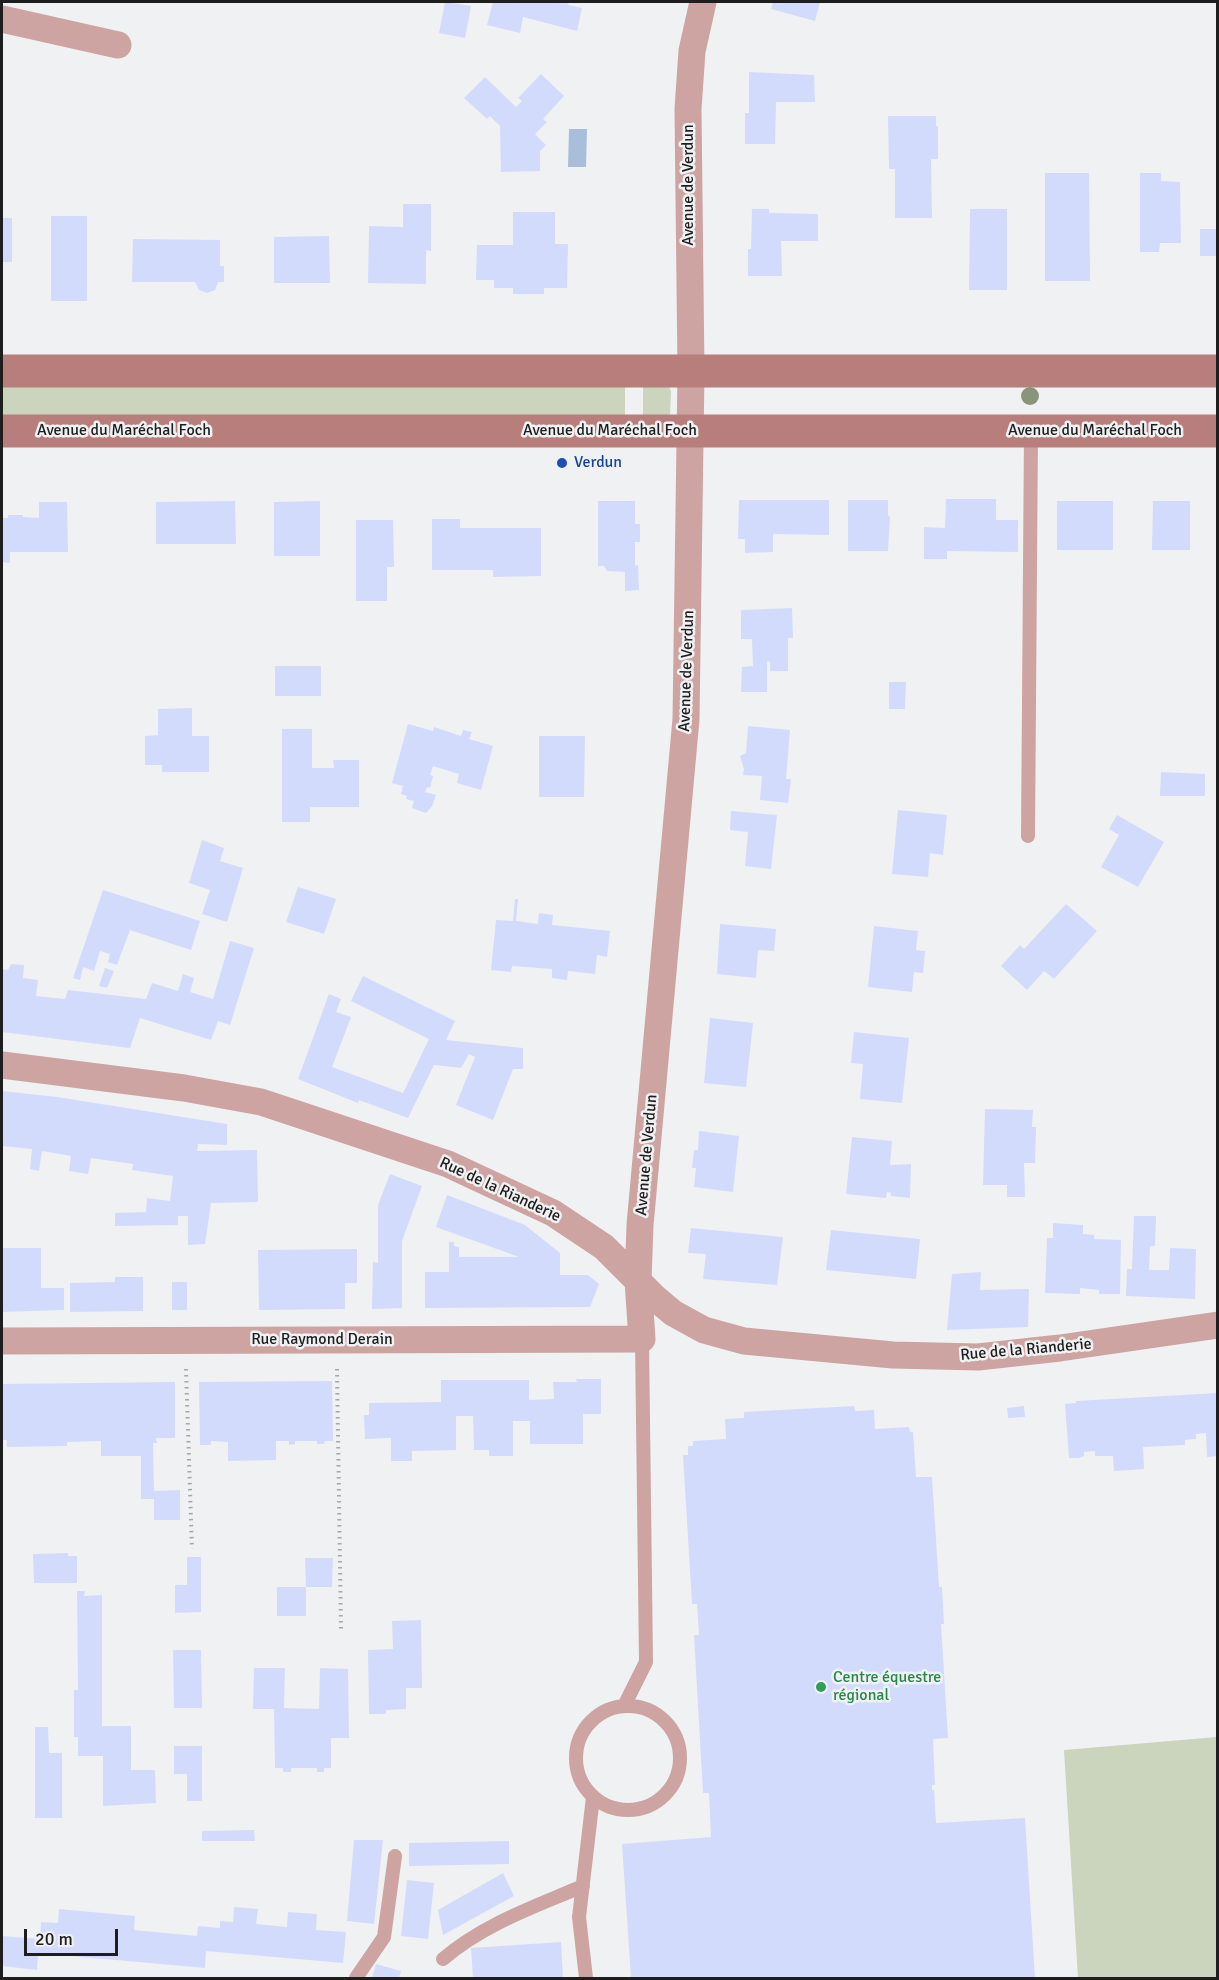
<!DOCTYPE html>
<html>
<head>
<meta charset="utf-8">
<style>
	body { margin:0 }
	#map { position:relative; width:1219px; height:1980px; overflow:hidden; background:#f0f1f3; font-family:Signika,sans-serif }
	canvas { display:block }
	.frame { position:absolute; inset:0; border:3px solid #1e1e1f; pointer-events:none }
	.scale { position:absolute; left:24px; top:1929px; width:94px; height:27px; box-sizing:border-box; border:3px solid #1e1e1f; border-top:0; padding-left:8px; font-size:18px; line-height:21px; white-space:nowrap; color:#1e1e1f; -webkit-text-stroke:4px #f0f1f3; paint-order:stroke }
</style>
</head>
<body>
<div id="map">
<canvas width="1219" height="1980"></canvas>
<div class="frame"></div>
<div class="scale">20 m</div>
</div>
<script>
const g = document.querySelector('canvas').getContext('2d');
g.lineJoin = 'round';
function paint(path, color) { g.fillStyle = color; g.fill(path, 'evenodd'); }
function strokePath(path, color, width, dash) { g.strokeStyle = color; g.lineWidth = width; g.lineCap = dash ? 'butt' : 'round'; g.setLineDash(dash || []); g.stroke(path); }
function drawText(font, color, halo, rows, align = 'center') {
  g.font = font + ' Signika,sans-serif'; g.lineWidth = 5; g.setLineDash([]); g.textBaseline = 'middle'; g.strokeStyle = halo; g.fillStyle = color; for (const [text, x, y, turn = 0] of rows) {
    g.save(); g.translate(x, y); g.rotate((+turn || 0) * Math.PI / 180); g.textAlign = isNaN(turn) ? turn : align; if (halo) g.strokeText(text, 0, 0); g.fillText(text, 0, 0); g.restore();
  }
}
const green = new Path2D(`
	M2 382H625V424L2 421Z
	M643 382 668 385 671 391 670 416 643 423Z
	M1217 1737V1978H1078L1064 1750Z`);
const water = new Path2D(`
	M569 129H587L586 167H568Z`);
const building = new Path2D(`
	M445 2 471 6 465 38 439 33Z
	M493 2H569L568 5 582 8 577 31 523 17 520 33 487 25Z
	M773 2H820L815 21 771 9Z
	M749 72 814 75 815 102H776L775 144H745V113H749Z
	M541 74 564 96 543 119 547 122 535 134 546 145 540 151V171L501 172 500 126 490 116 487 119 464 98 485 77 516 107 522 101 518 98Z
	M888 116H936V126H938V159H931L932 218H895V169H889Z
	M1045 173H1089L1090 281H1045Z
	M1140 173H1161V181L1180 182 1181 243H1160L1159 252H1140Z
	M403 204H431V251L426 250V284L368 283 369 226 403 227Z
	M752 209H769V213L818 214V241H781L782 276H748V249H751Z
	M970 209H1007V290H969Z
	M513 212H555V244H568L567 288H544V294H513V288H494V280H476L477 245H513Z
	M51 216H87V301H51Z
	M2 218H12V262H2Z
	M1200 229H1218V256H1200Z
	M329 236 330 283H274V237Z
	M133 239 220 240V266H224V282H218L215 290 207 293 199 290 195 282H132Z
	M946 499H996V520H1018V552L947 551V559H924V527L945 528Z
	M739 500H829V535L773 534V552L745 553V539H738Z
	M848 500H888V516H890L888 551H848Z
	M235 501 236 544H156V502Z
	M320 501V556H274V502Z
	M598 501H635V524H640V542H635V566L638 565 639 590 625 591V572L607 571 604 566H598Z
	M1057 501H1113V550H1057Z
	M1153 501H1190V550H1152Z
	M39 502H67L68 552H10V563L2 562V518H8V515H23V517L39 518Z
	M432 519H460V528H541V576L493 577V570H432Z
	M356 520H393L394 567H387V601H356Z
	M792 608 793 638H788V671H770V662L767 661V692H741L742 667 753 666 752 639H741V610Z
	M275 666H321V696H275Z
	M889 682H906L905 709H889Z
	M192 708V736H209V772H162V765H145V736L158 735V709Z
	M408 724 433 731 434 727 461 736 463 730 472 732 469 739 493 746 481 790 457 783 459 774 433 766 430 775 433 776 430 788 427 787 425 792 436 795 432 806 426 813 412 808 414 801 406 799 407 796 401 794 403 786 392 783Z
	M748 726 790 730 786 779H791L788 803 760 800 762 776 743 775 744 769 740 756 746 753Z
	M282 729H312V768H334L333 760H359V807H310V822H282Z
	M539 736H585L584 797H539Z
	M1161 772 1205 774V796H1160Z
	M898 810 947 815 943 855 930 853 928 877 892 874Z
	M731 811 777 815 771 869 745 866 748 832 730 830Z
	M1117 815 1164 842 1138 887 1101 867 1119 835 1109 829Z
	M202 840 224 848 220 861 243 868 227 922 202 914 210 890 189 883Z
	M298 887 336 899 324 934 286 922Z
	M103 890 200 921 191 950 130 930 117 965 108 962 110 954 100 951 94 971 83 967 80 980 73 978Z
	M515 899H518L516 921 538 924 539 913 553 915 552 925 610 931 607 957 597 955 595 974 568 971 567 980 552 978V969L512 966 511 972 491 970 496 920 513 921Z
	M1066 904 1097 931 1054 979 1044 971 1027 990 1001 966 1020 945 1024 949Z
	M720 924 776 929 774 951 758 950 756 978 717 974Z
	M874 926 918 931 916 950 925 951 923 973 914 972 912 992 868 987Z
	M230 941 254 948 230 1025 218 1021 211 1040 140 1018 130 1048 2 1032V969L8 970 11 964 24 965 23 978 38 980 36 996 65 999 68 990 146 999 152 983 178 991 183 974 194 978 190 992 213 999Z
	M105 968 114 971 107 988 99 986Z
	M363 976 455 1021 446 1040 523 1048V1069H513L493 1120 456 1105 475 1057 469 1054 461 1068 434 1065 408 1118 359 1100 358 1103 298 1079 329 994 341 999 336 1012 351 1017 332 1067 403 1093 429 1039 351 1001Z
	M710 1018 753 1023 746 1087 704 1083Z
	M854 1032 909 1038 902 1103 860 1099 863 1064 851 1063Z
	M2 1091 57 1097 227 1124V1145L198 1144 197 1151 257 1150 258 1202 211 1203 205 1244 188 1245V1216H178V1225L115 1226V1213L146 1212 147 1198 170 1201 173 1176 132 1170 133 1164 91 1158 88 1174 69 1171 71 1156 42 1151 39 1171 30 1169 32 1149 2 1146Z
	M985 1109 1033 1110 1032 1127H1036L1035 1163H1024L1025 1197H1007V1185H983Z
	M699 1131 739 1136 733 1192 694 1187 696 1168H692L694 1150H698Z
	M852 1137 892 1141 890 1165 911 1164 910 1198 891 1196V1193L887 1192 886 1198 846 1194Z
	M390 1174 422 1186 402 1241V1308L372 1309 373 1262 378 1263V1205Z
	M447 1195 525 1225 560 1253V1275H588L599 1284 590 1307 425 1308V1272H449V1242H454V1246L459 1247V1257H519L436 1227Z
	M1134 1216H1156L1155 1246H1150L1149 1270H1169L1170 1248 1196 1249 1195 1299 1126 1296 1127 1269H1132Z
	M1053 1223 1083 1225V1234L1094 1235V1239L1121 1240 1120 1294H1099V1290L1080 1288V1294L1045 1293 1047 1238H1053Z
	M691 1228 783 1237 777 1285 703 1279 706 1254 688 1253Z
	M831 1230 920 1239 916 1279 826 1270Z
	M2 1248H41V1288H64V1310L2 1312Z
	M357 1249V1283H345V1309L259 1310 258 1250Z
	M981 1272 980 1290 1029 1289 1028 1327 947 1330 952 1274Z
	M115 1277H143V1311L70 1312V1283L115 1282Z
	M172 1282H187V1310H172Z
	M576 1379H601V1414H583V1444H530V1421H513V1456H489V1450H474L473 1416H456V1450L412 1451V1461H391V1438L365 1439 364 1415H369V1403L441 1402V1380H529V1400L554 1399 553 1382H577Z
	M332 1381 333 1441H325L324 1444H317V1441H295V1444L289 1445V1441H276V1460L228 1461V1442L211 1441V1445H200L199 1382Z
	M175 1382V1438H156L157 1443H153L154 1491 180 1490V1520H154V1499H141V1456H101V1441L67 1442V1446L7 1447V1440H2V1384Z
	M1218 1393V1456L1207 1457 1206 1433 1196 1434V1439L1185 1440V1445L1143 1447 1144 1469 1114 1471 1113 1456H1095V1451L1084 1452V1456L1079 1458H1069L1065 1404 1076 1403V1401Z
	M854 1406 855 1411 874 1410 875 1429 909 1427 910 1432H913L916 1477H932L939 1587H942L944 1624H941L948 1738 933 1739 935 1785H932V1790H934L936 1823 1025 1818 1035 1978H631L622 1844 711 1837 709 1793H703L694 1635H699L697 1604H692L683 1455H688V1446H693V1441L726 1439 725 1419 744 1418V1412Z
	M1024 1406 1025 1417 1008 1418 1007 1408Z
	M68 1553V1556H77V1583H34L33 1554Z
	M187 1557H201V1612L175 1613V1585H187Z
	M305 1558H333L332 1587H306V1616H277V1587H306Z
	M77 1591H85L84 1596 102 1595V1726H131V1770H155L156 1803 103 1806V1756H78V1737H74V1690H78Z
	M421 1620 422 1688H406V1709L386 1710V1714H369L368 1650 393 1649 392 1621Z
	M173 1650H201L202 1708H174Z
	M254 1668H285L284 1708 319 1709 320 1668 348 1669 349 1738H331V1768H324V1772H317V1768H291V1772H283V1768H275L274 1709H253Z
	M35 1727H48L49 1753H62V1818H35Z
	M174 1746H202V1801H187V1774H174Z
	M254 1830 255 1841H202V1831Z
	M354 1840H383L374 1924 347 1921Z
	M509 1841V1864L409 1866V1843Z
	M503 1873 514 1896 443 1935 438 1910Z
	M407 1880 434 1883 428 1939 401 1936Z
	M234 1907 258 1909 256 1924 287 1927 288 1912 317 1914 316 1930 346 1932 343 1963 206 1951 205 1968 38 1953 37 1970 2 1966V1936L40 1939 41 1922 58 1923 59 1909 135 1916 134 1930 197 1936 198 1926 220 1928V1921L233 1922Z
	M561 1942 563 1978H473L471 1948Z
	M376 1964 401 1971 399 1978H372Z`);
const path = new Path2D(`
	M186 1369 192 1549
	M337 1369 341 1629`);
const service = new Path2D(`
	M1028 836 1031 432
	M624 1706 646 1662 642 1339
	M576 1758a52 52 0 1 1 104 0a52 52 0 1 1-104 0Z
	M443 1959C484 1924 534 1907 583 1886
	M356 1978 384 1937 395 1856
	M586 1978 579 1917 593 1797`);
const minor = new Path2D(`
	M2 19 118 45
	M2 1065 184 1088 261 1102 448 1164 553 1213 604 1247 654 1297 673 1313 704 1330 744 1341 893 1355 978 1357 1060 1348 1218 1325
	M2 1341 642 1339 638 1281 640 1225 686 719 691 372 688 109 692 51 703 2`);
const secondary = new Path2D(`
	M2 371H1218
	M2 431H1218`);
const trees = [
	[1030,396]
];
const markers = [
	[562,463,6,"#1a4fb4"],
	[821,1687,6,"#2e9e5b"]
];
const streetNames = [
	["Avenue de Verdun",689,185,-90],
	["Avenue du Maréchal Foch",124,431],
	["Avenue du Maréchal Foch",610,431],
	["Avenue du Maréchal Foch",1095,431],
	["Avenue de Verdun",687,671,-88],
	["Avenue de Verdun",647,1155,-85],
	["Rue de la Rianderie",500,1190,25],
	["Rue Raymond Derain",322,1340],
	["Rue de la Rianderie",1026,1350,-5]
];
const transitNames = [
	["Verdun",574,463]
];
const leisureNames = [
	["Centre équestre",833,1678],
	["régional",833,1696]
];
paint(green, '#cbd5be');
paint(water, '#a8bedb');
paint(building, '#d3dbfd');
strokePath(path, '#a6a6a8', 4, [1.5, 4.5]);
strokePath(service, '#cda4a2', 14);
strokePath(minor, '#cda4a2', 27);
strokePath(secondary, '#b87e7c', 33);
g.fillStyle = '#8a9479';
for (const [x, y] of trees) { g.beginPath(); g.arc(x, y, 9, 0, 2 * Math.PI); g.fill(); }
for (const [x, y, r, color] of markers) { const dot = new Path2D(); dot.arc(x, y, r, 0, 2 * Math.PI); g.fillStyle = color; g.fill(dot); strokePath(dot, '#f0f1f3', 2); }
drawText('16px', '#1e1e1f', '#f0f1f3', streetNames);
drawText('16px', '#164399', '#f0f1f3', transitNames, 'left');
drawText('16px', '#27864d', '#f0f1f3', leisureNames, 'left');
</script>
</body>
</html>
